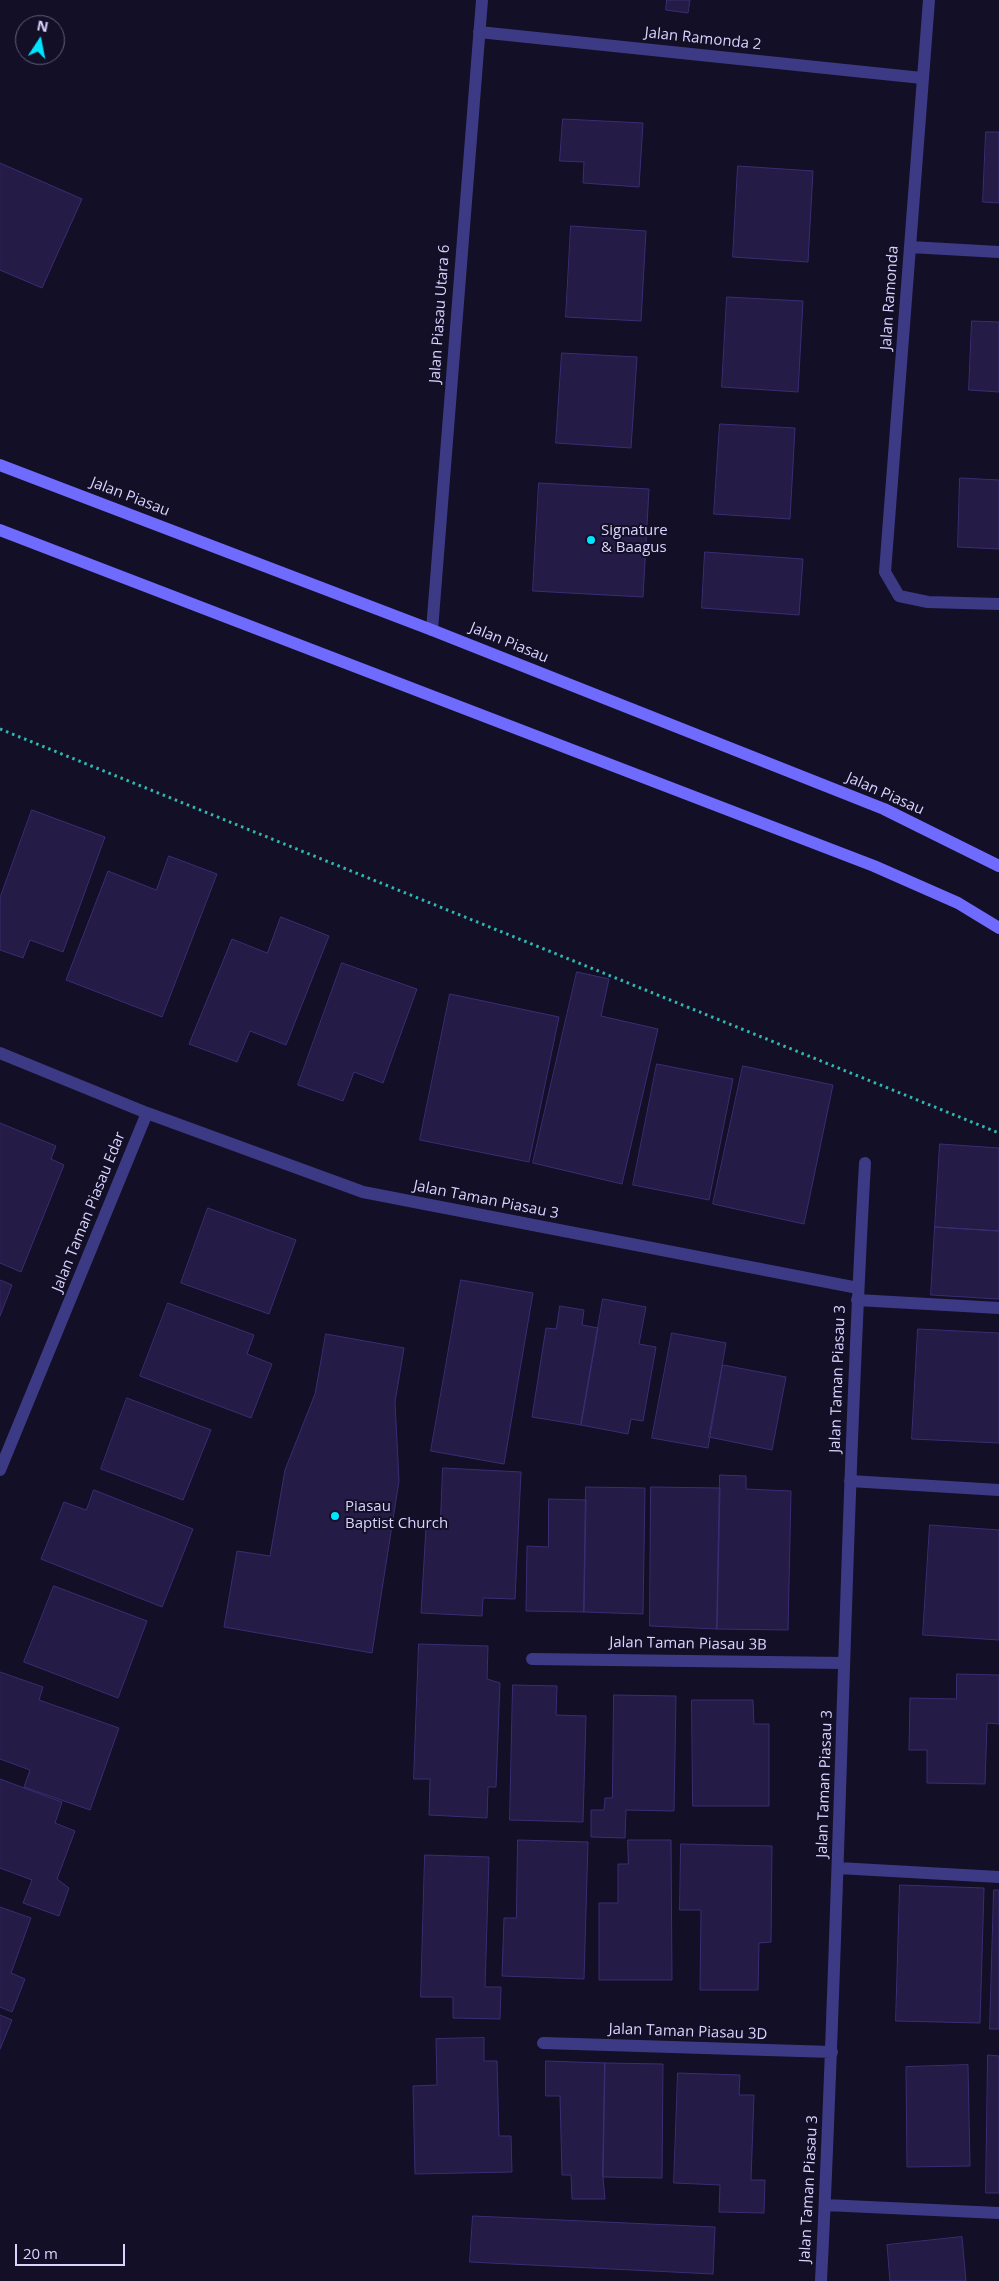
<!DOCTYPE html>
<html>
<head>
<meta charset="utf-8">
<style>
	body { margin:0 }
	#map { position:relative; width:999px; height:2281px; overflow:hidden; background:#130f26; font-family:"Open Sans",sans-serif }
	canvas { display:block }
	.north { position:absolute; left:15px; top:15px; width:50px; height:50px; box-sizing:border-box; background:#130f26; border:1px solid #625e7d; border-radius:50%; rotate:11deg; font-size:14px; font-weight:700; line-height:20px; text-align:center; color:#d9d4ff }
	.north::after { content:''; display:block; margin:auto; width:18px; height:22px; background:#00e5ff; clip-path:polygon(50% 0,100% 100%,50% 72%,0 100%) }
	.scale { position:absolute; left:15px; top:2244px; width:110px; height:22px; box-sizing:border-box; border:2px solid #d9d4ff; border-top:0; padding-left:6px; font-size:15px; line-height:18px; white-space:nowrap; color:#d9d4ff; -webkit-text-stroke:4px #130f26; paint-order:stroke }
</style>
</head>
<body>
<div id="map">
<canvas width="999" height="2281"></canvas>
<div class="north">N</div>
<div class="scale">20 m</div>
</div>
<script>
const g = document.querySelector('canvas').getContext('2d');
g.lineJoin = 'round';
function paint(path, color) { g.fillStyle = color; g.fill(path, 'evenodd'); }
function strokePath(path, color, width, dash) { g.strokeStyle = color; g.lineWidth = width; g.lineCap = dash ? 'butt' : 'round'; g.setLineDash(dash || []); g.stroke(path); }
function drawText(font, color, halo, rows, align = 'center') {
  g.font = font + ' "Open Sans",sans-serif'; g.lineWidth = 4; g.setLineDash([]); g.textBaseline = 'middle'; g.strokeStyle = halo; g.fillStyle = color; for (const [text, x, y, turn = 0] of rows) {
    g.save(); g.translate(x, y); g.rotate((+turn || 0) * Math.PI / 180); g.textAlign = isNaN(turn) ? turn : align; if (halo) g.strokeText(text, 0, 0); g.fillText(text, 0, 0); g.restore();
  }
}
const building = new Path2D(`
	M667 0H690L688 13 666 10Z
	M563 119 643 123 639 187 583 183 584 162 560 161Z
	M986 132H999V203L983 202Z
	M0 163 82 199 42 288 0 270Z
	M738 166 813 171 808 262 733 257Z
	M571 226 646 231 641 321 566 317Z
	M727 297 803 301 798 392 722 387Z
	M972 321 999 322V392L969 390Z
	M562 353 637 357 631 448 556 443Z
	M720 424 795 428 790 519 714 514Z
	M960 478 999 480V549L958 547Z
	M539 483 649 489 643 597 533 591Z
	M705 552 803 559 799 615 702 608Z
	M32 810 105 837 63 952 30 940 23 958 0 950V898Z
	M169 856 217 874 162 1017 66 980 108 871 156 890Z
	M281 917 329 936 286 1045 250 1031 237 1062 189 1044 232 939 267 953Z
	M342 963 417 989 383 1083 354 1072 343 1101 298 1085Z
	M577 972 609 979 601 1016 658 1029 622 1184 533 1163Z
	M450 994 559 1017 529 1162 420 1140Z
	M657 1064 733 1079 709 1200 633 1185Z
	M743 1066 833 1085 804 1224 713 1204Z
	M0 1123 56 1146 51 1159 64 1165 21 1272 0 1263Z
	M940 1144 999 1148V1231L935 1227Z
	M208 1208 296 1240 269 1314 181 1283Z
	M935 1227 999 1231V1299L931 1295Z
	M0 1280 12 1285 0 1316Z
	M461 1280 533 1293 504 1464 431 1451Z
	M603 1299 646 1307 639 1344 656 1347 643 1421 631 1419 628 1434 581 1425Z
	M168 1303 254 1335 247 1354 272 1364 251 1418 140 1376Z
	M560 1306 584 1310 582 1325 598 1328 581 1425 532 1417 546 1328 556 1329Z
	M918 1329 999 1333V1443L912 1439Z
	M672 1333 726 1343 708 1448 652 1438Z
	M326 1334 404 1348 395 1402 399 1481 372 1653 224 1627 237 1551 270 1556 285 1470 315 1394Z
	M723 1365 786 1377 772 1450 709 1437Z
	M127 1398 211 1430 183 1500 101 1469Z
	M443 1468 521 1472 515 1599 483 1598 482 1616 421 1613 426 1527 440 1524Z
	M720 1475 746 1476V1489L791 1491 788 1630 717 1629Z
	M586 1487 645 1488 643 1614 584 1612Z
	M651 1487 720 1488 717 1629 650 1626Z
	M94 1490 193 1529 162 1607 41 1559 64 1502 86 1510Z
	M549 1499 586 1500 584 1612 526 1611 527 1546 548 1547Z
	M930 1525 999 1530V1640L923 1635Z
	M54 1586 147 1621 118 1698 24 1662Z
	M419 1644 488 1646 487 1679 500 1683 496 1787H488L487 1818 429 1815 430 1779H414Z
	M0 1672 43 1687 39 1700 119 1728 90 1810 24 1787 30 1770 0 1759Z
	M957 1674 999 1675V1724L987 1723 985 1784 927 1783V1750H909L910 1698 956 1699Z
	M513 1685 557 1686 556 1715 586 1716 583 1822 510 1820Z
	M614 1695 676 1696 674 1811 626 1810 625 1838 591 1837V1810H604L605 1798H612Z
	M692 1700H753L754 1724H769V1806H693Z
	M0 1779 62 1802 55 1823 75 1831 57 1879 69 1888 59 1916 23 1903 32 1880 0 1868Z
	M518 1840 588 1842 584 1979 502 1976 504 1918H516Z
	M628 1840H671L672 1980H599V1903H618V1864H628Z
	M681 1844 772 1846 771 1942 759 1943 758 1990H700L701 1910H680Z
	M425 1855 489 1857 485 1987H501L500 2019 453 2018V1997H421Z
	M900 1885 984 1888 980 2023 896 2021Z
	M994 1890H999V2029H990Z
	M0 1907 31 1918 11 1973 25 1979 12 2012 0 2007Z
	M0 2015 12 2020 0 2049Z
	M484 2038V2061H497L499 2136H511L512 2172 415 2174 413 2086 437 2085 436 2039Z
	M988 2055 999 2056V2193H986Z
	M546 2061 605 2063 603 2177 605 2199H572L571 2175H562L560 2096H546Z
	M605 2063 663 2064 662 2178 603 2177Z
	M968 2065 970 2166 907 2167 906 2067Z
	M678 2073 740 2075 739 2095H754L751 2180H765L764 2213 719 2212 720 2185 674 2183Z
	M473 2216 715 2227 713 2274 470 2262Z
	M962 2237 966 2281H890L887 2245Z`);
const path = new Path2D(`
	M0 729 999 1133`);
const street = new Path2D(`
	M929 0 885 572 899 596 928 602 999 604
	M479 32 922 78
	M910 247 999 252
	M432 630 482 0
	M0 1053 147 1113 363 1192 858 1288
	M857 1300 999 1308
	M0 1470 147 1113
	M850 1481 999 1490
	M532 1659 844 1663
	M838 1868 999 1877
	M543 2043 832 2052
	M825 2205 999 2213
	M821 2281C840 1908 844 1535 865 1163`);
const secondary = new Path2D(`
	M0 465 432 630 884 809 999 866
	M0 530 874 866 958 903 999 928`);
const markers = [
	[591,540,5,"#00e5ff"],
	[335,1516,5,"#00e5ff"]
];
const streetNames = [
	["Jalan Ramonda 2",703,39,6],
	["Jalan Ramonda",890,298,-86],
	["Jalan Piasau Utara 6",440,314,-86],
	["Jalan Piasau",130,497,21],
	["Jalan Piasau",509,643,22],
	["Jalan Piasau",885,794,24],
	["Jalan Taman Piasau 3",486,1200,11],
	["Jalan Taman Piasau Edar",89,1212,-68],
	["Jalan Taman Piasau 3",838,1379,-88],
	["Jalan Taman Piasau 3B",688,1644,1],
	["Jalan Taman Piasau 3",825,1784,-88],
	["Jalan Taman Piasau 3D",688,2032,2],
	["Jalan Taman Piasau 3",809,2189,-87]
];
const poiNames = [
	["Signature",601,531],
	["& Baagus",601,548],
	["Piasau",345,1507],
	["Baptist Church",345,1524]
];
paint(building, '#241b47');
strokePath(building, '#3b2d73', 1);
strokePath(path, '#2fb8b0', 3, [2.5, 4]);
strokePath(street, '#3d3a85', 12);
strokePath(secondary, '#6f6bff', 12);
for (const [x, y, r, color] of markers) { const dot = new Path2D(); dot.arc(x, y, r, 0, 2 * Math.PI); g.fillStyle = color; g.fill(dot); strokePath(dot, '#130f26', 2); }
drawText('15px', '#d9d4ff', '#130f26', streetNames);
drawText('15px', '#d9d4ff', '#130f26', poiNames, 'left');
</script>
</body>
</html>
